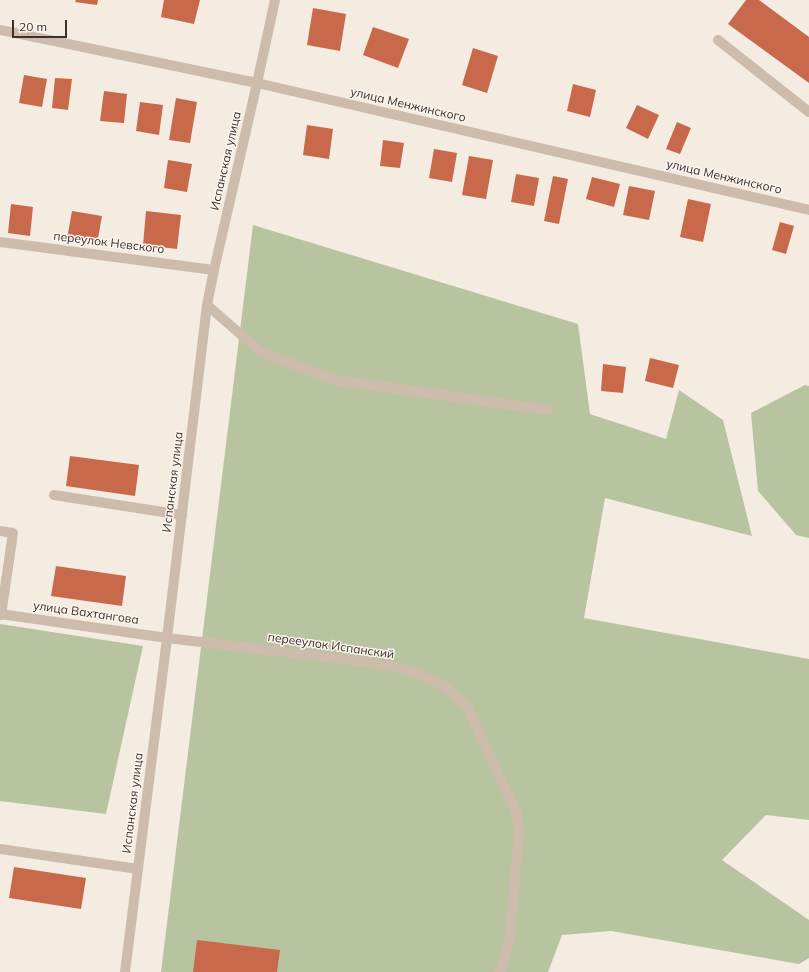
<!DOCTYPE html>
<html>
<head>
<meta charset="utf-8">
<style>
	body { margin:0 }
	#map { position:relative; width:809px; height:972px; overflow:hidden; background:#f4ebe1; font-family:Mulish,sans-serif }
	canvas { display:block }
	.scale { position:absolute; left:12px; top:20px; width:55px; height:18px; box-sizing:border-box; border:2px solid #3b302b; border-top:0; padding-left:5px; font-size:12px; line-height:14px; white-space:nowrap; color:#3b302b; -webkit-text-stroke:3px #fbf5ee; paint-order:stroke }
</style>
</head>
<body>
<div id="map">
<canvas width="809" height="972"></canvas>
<div class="scale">20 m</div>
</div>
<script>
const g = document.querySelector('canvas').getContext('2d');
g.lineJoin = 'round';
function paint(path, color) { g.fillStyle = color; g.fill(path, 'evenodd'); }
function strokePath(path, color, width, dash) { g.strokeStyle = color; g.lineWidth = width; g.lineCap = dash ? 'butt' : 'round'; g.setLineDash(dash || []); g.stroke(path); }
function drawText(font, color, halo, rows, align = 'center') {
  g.font = font + ' Mulish,sans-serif'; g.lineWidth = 3; g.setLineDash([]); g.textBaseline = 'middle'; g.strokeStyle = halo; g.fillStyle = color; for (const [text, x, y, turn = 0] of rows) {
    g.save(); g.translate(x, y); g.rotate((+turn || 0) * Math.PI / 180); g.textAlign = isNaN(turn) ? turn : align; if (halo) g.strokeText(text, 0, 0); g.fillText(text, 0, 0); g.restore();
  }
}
const green = new Path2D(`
	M253 225 578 324 590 414 666 439 679 390 723 420 752 536 605 498 584 618 809 659V820L766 815 722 860 809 920V958L799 964 611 931 562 935 548 972H161Z
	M805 385 809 386V538L796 535 758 491 751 413Z
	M0 624 143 646 106 814 0 801Z`);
const building = new Path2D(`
	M76 0H98L97 5 75 2Z
	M164 0H200L194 24 161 17Z
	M746 0H759L809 37V83L728 24Z
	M313 8 346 14 340 51 307 45Z
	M373 27 409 39 398 68 363 55Z
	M473 48 498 56 487 93 462 85Z
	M24 75 47 79 42 107 19 103Z
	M55 78 72 79 68 110 52 108Z
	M573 84 596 90 590 117 567 111Z
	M104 91 127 94 124 123 100 121Z
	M176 98 197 102 190 143 169 140Z
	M140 102 163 105 159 135 136 131Z
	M637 105 659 115 648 139 626 128Z
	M677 122 691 128 680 154 666 149Z
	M307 125 333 129 329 159 303 155Z
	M383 140 404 143 400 168 380 166Z
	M434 149 457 153 452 182 429 178Z
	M469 156 493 160 486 199 462 195Z
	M168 160 192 164 187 192 164 188Z
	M516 174 539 178 534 206 511 202Z
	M553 176 568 179 559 224 544 221Z
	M592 177 620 184 614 207 586 199Z
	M629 186 655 191 649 220 623 215Z
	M688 199 711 204 703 242 680 237Z
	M11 204 33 207 30 236 8 233Z
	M72 211 102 216 97 244 67 239Z
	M146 211 181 215 177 249 143 245Z
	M780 222 794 226 786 254 772 250Z
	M650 358 679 365 673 388 645 381Z
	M603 364 626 367 623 393 601 391Z
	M70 456 139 465 135 496 66 486Z
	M56 566 126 576 122 606 51 596Z
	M14 867 86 878 81 909 9 898Z
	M197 940 280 950 277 972H193Z`);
const service = new Path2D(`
	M718 40 809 112
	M207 305 261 352 335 380 548 410
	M54 495 182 515
	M0 531 13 533 1 615
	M167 638 376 663 413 672 444 686 468 708 516 812 519 831 510 936 504 961 499 972
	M0 849 138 869`);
const minor = new Path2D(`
	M0 30 257 83 809 210
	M0 242 214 270
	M0 614 167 638`);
const tertiary = new Path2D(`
	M125 972 167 638 207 305 214 270 257 83 275 0`);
const streetNames = [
	["улица Менжинского",408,105,13],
	["Испанская улица",226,161,-77],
	["улица Менжинского",724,177,13],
	["переулок Невского",109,243,7],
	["Испанская улица",173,482,-83],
	["улица Вахтангова",86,613,8],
	["перееулок Испанский",331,646,8],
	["Испанская улица",133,803,-83]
];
paint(green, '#b8c4a0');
paint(building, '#c8694b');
strokePath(service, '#cdbbac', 10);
strokePath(minor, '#cdbbac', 10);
strokePath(tertiary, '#cdbbac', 10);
drawText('12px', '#3b302b', '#fbf5ee', streetNames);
</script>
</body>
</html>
